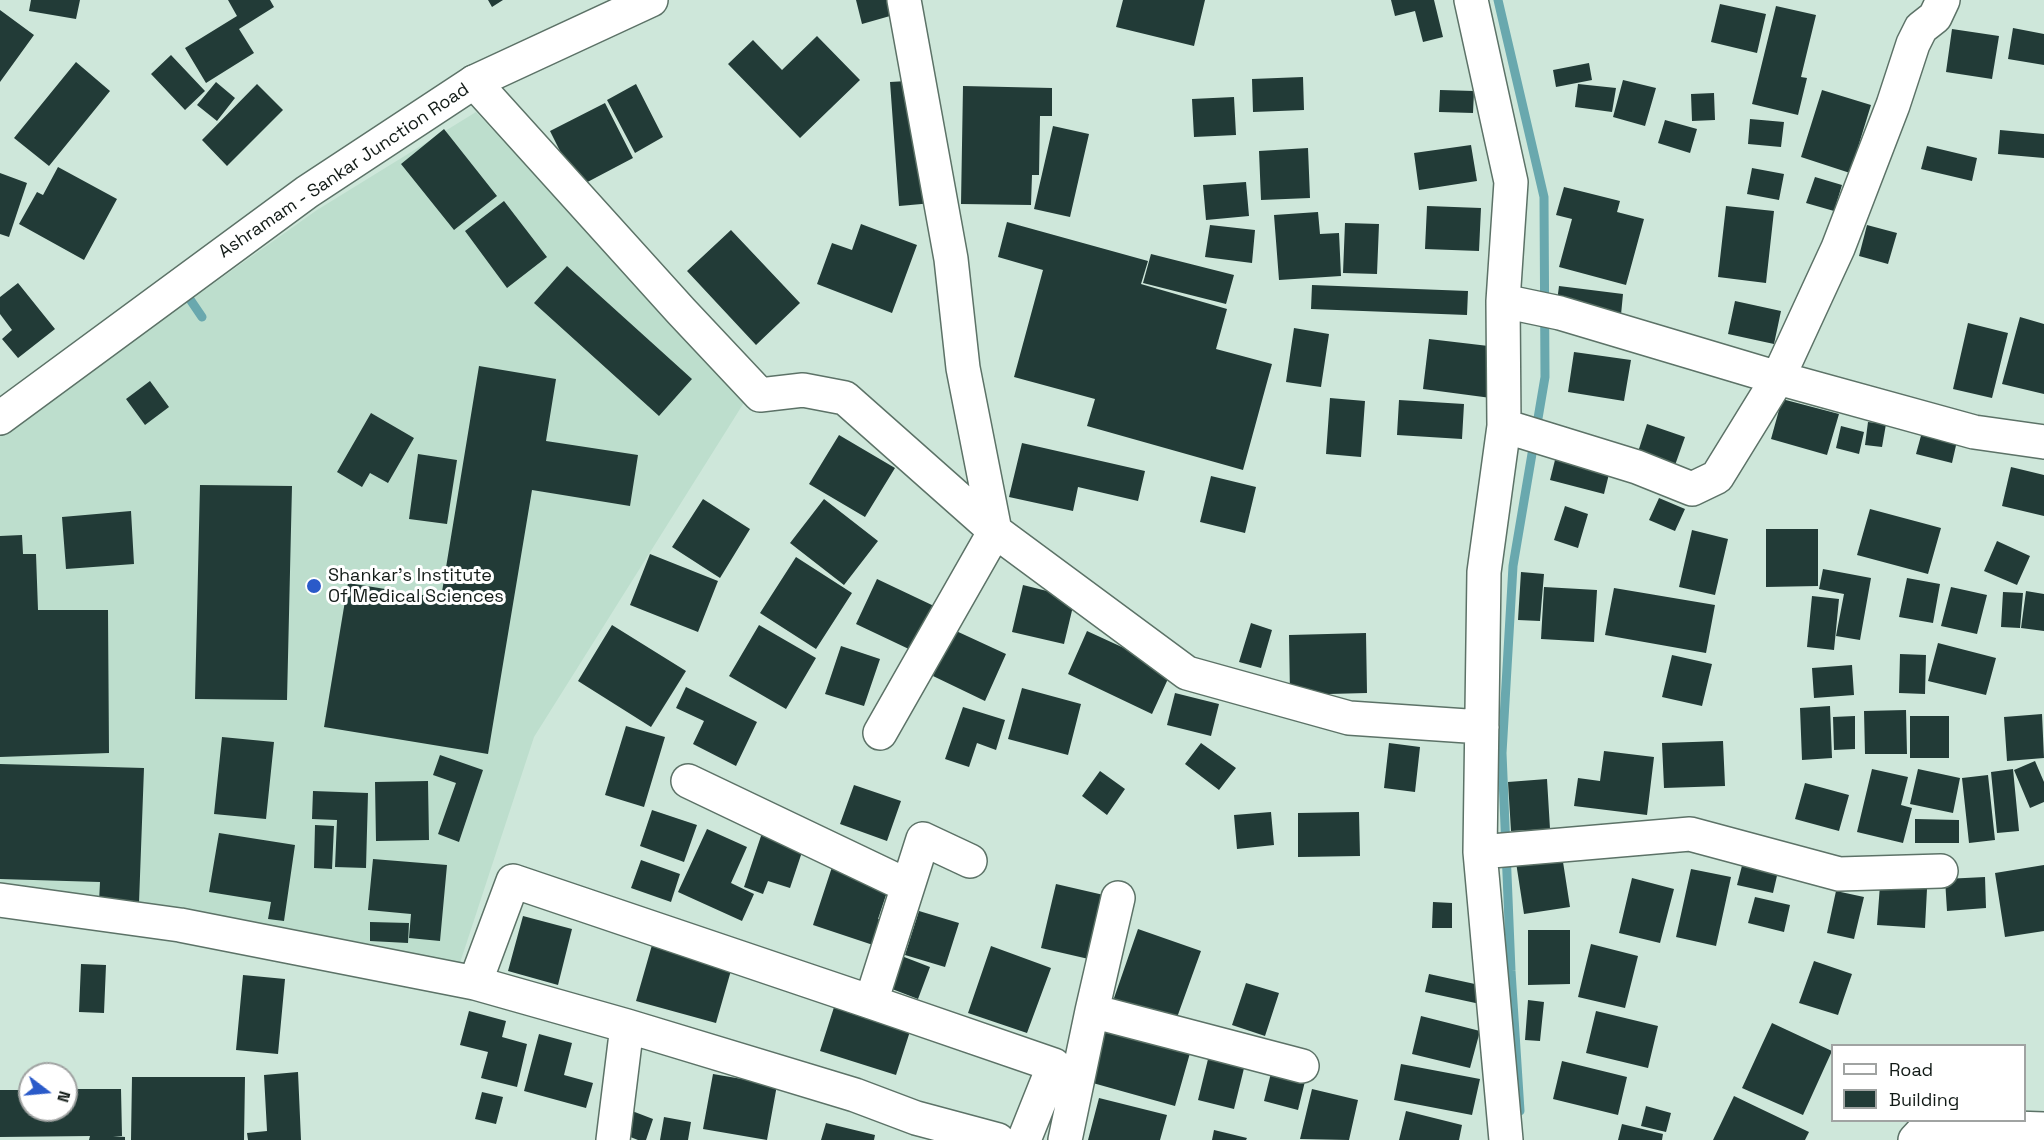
<!DOCTYPE html>
<html>
<head>
<meta charset="utf-8">
<style>
	body { margin:0 }
	#map { position:relative; width:2044px; height:1140px; overflow:hidden; background:#cee7da; font-family:"Space Grotesk",sans-serif }
	canvas { display:block }
	.legend { position:absolute; left:1831px; top:1044px; width:195px; height:78px; box-sizing:border-box; background:#fff; border:2px solid #a0a3a2; margin:0; padding:8px 10px; list-style:none; font-size:18px; color:#111a16 }
	.legend li { display:flex; align-items:center; gap:12px; height:30px }
	.legend b { width:30px; border:2px solid #a0a3a2 }
	.north { position:absolute; left:18px; top:1062px; width:60px; height:60px; box-sizing:border-box; background:#fff; border:2px solid #a0a3a2; border-radius:50%; rotate:106deg; font-size:16px; font-weight:700; line-height:24px; text-align:center; color:#111a16 }
	.north::after { content:''; display:block; margin:auto; width:21px; height:27px; background:#2a5ac9; clip-path:polygon(50% 0,100% 100%,50% 72%,0 100%) }
</style>
</head>
<body>
<div id="map">
<canvas width="2044" height="1140"></canvas>
<ul class="legend">
<li><b style="height:8px;background:#fff"></b>Road</li>
<li><b style="height:16px;background:#223b37"></b>Building</li>
</ul>
<div class="north">N</div>
</div>
<script>
const g = document.querySelector('canvas').getContext('2d');
g.lineJoin = 'round';
function paint(path, color) { g.fillStyle = color; g.fill(path, 'evenodd'); }
function strokePath(path, color, width, dash) { g.strokeStyle = color; g.lineWidth = width; g.lineCap = dash ? 'butt' : 'round'; g.setLineDash(dash || []); g.stroke(path); }
function drawText(font, color, halo, rows, align = 'center') {
  g.font = font + ' "Space Grotesk",sans-serif'; g.lineWidth = 6; g.setLineDash([]); g.textBaseline = 'middle'; g.strokeStyle = halo; g.fillStyle = color; for (const [text, x, y, turn = 0] of rows) {
    g.save(); g.translate(x, y); g.rotate((+turn || 0) * Math.PI / 180); g.textAlign = isNaN(turn) ? turn : align; if (halo) g.strokeText(text, 0, 0); g.fillText(text, 0, 0); g.restore();
  }
}
const built = new Path2D(`
	M476 112 745 401 534 737 458 969 0 885V435L317 210Z`);
const stream = new Path2D(`
	M1498 0 1544 197 1545 377 1513 566 1502 753 1511 971 1520 1111
	M183 289 202 317`);
const building = new Path2D(`
	M31 0H80L76 19 29 11Z
	M228 0H270L274 7 239 29 254 53 206 83 185 48 237 16Z
	M488 0H503L492 7Z
	M856 0H892L897 14 862 24Z
	M1123 0H1205L1194 46 1116 27Z
	M1391 0H1434L1443 37 1423 42 1415 11 1395 16Z
	M1720 4 1766 14 1757 53 1711 42Z
	M1776 6 1816 15 1801 77 1807 78 1798 115 1752 104Z
	M0 10 34 35 0 82Z
	M2013 28 2044 34V65L2008 59Z
	M1952 29 1999 36 1992 79 1946 72Z
	M817 36 860 80 800 138 728 64 753 40 782 70Z
	M171 55 205 91 185 110 151 74Z
	M76 62 110 91 49 166 14 138Z
	M1589 63 1592 80 1556 87 1553 70Z
	M1303 77 1304 110 1253 112 1252 79Z
	M924 80 933 203 899 206 890 82Z
	M1623 80 1656 88 1645 126 1613 117Z
	M216 82 235 98 217 121 197 105Z
	M257 84 283 110 227 166 202 140Z
	M636 84 663 137 635 153 607 100Z
	M1578 84 1616 88 1612 112 1575 107Z
	M963 86 1052 88V116H1040L1039 175H1032L1031 205 961 204Z
	M1440 90 1474 91 1473 113 1439 112Z
	M1822 90 1871 105 1850 173 1801 157Z
	M1714 93 1715 120 1692 121 1691 94Z
	M1234 97 1236 135 1194 137 1192 99Z
	M605 103 633 158 578 187 550 131Z
	M1750 119 1784 122 1781 147 1748 144Z
	M1665 120 1697 129 1690 153 1658 143Z
	M1053 126 1089 134 1070 217 1034 209Z
	M444 129 497 196 454 230 401 164Z
	M2000 130 2044 134V158L1998 154Z
	M1471 145 1477 181 1419 190 1414 153Z
	M1927 146 1977 158 1972 181 1921 169Z
	M1308 148 1310 198 1261 200 1259 151Z
	M58 167 117 199 84 260 19 224 37 192 43 195Z
	M1752 168 1784 174 1779 200 1747 194Z
	M0 173 27 183 9 237 0 234Z
	M1815 177 1842 185 1834 211 1806 203Z
	M1246 182 1249 216 1206 220 1203 185Z
	M1564 187 1620 201 1617 212 1644 219 1626 285 1559 267 1572 219 1556 215Z
	M504 201 547 257 507 288 465 231Z
	M1427 206 1481 208 1479 251 1425 249Z
	M1726 206 1774 211 1766 283 1718 277Z
	M1318 212 1320 234 1339 233 1341 276 1279 280 1274 215Z
	M1007 222 1148 261 1141 284 1227 309 1216 349 1272 364 1243 470 1087 426 1095 399 1014 377 1043 270 998 257Z
	M1345 223 1379 224 1377 274 1343 273Z
	M861 224 917 245 892 313 817 284 832 243 852 250Z
	M1210 225 1255 230 1252 263 1205 257Z
	M1867 225 1897 233 1888 264 1859 256Z
	M731 230 800 303 756 345 687 271Z
	M1151 254 1234 275 1226 304 1143 283Z
	M567 266 692 379 659 416 534 303Z
	M18 283 55 329 18 358 2 339 12 330 0 314V297Z
	M1312 285 1468 291 1467 315 1311 309Z
	M1559 286 1623 294 1620 325 1555 317Z
	M1735 301 1781 311 1774 344 1728 334Z
	M2020 317 2044 324V394L2002 384Z
	M1968 323 2008 333 1992 398 1953 389Z
	M1294 328 1329 334 1321 387 1286 382Z
	M1429 339 1497 347 1491 398 1423 389Z
	M1574 352 1631 360 1624 401 1568 392Z
	M479 366 556 379 546 441 638 455 630 506 532 490 488 754 324 727 348 583 441 598Z
	M150 381 169 407 145 425 126 399Z
	M1330 398 1365 401 1361 457 1326 454Z
	M1782 399 1839 414 1827 455 1771 439Z
	M1399 400 1464 404 1462 439 1397 435Z
	M371 413 414 438 388 483 370 473 362 487 337 472Z
	M1868 422 1886 424 1882 447 1865 445Z
	M1647 424 1685 437 1674 468 1637 455Z
	M1841 426 1864 432 1859 454 1836 448Z
	M1922 432 1957 441 1952 463 1916 454Z
	M839 435 895 468 865 517 809 484Z
	M1022 443 1145 471 1138 501 1078 487 1073 511 1009 497Z
	M418 454 457 460 447 524 409 519Z
	M1556 456 1610 470 1604 494 1550 480Z
	M2011 467 2044 475V516L2002 506Z
	M1211 476 1256 487 1245 533 1200 522Z
	M200 485 292 486 287 700 195 699Z
	M1659 498 1685 509 1675 531 1649 520Z
	M703 499 750 529 720 578 672 547Z
	M824 499 878 541 844 585 790 543Z
	M1565 506 1588 514 1578 548 1554 540Z
	M1870 509 1941 528 1928 574 1857 555Z
	M131 511 134 564 66 569 62 517Z
	M1766 529H1818V586L1766 587Z
	M1692 530 1728 539 1715 595 1679 587Z
	M22 535 23 554H36L38 610H108L109 753 0 757V536Z
	M1997 541 2030 556 2017 585 1984 571Z
	M650 554 718 581 698 632 630 605Z
	M796 557 852 593 816 649 760 613Z
	M1823 569 1871 578 1860 640 1836 636 1844 594 1819 589Z
	M1521 572 1544 574 1540 621 1518 620Z
	M1907 578 1940 584 1933 623 1899 617Z
	M877 579 934 606 913 651 856 624Z
	M1023 585 1075 598 1064 644 1012 632Z
	M1544 587 1597 590 1594 642 1541 639Z
	M1951 587 1987 595 1977 634 1941 626Z
	M1614 588 1715 605 1706 653 1605 635Z
	M2026 591 2044 594V631L2021 628Z
	M2003 592 2023 593 2020 628 2001 627Z
	M1812 596 1839 599 1834 650 1807 647Z
	M1251 623 1272 630 1261 668 1239 662Z
	M612 625 686 671 651 727 578 681Z
	M759 625 816 658 786 709 729 676Z
	M954 630 1006 654 985 701 933 676Z
	M1087 631 1172 670 1152 714 1068 674Z
	M1366 633 1367 693 1290 695 1289 635Z
	M1938 643 1996 658 1986 695 1928 681Z
	M841 646 880 659 864 706 825 694Z
	M1900 654 1926 655 1925 694 1899 693Z
	M1672 655 1712 664 1702 706 1662 697Z
	M1852 665 1854 695 1814 698 1812 668Z
	M686 687 757 722 736 766 693 744 704 721 676 708Z
	M1022 688 1081 704 1068 755 1008 739Z
	M1175 693 1219 704 1211 736 1167 725Z
	M1830 706 1832 758 1802 760 1800 708Z
	M963 707 1005 720 996 750 977 743 969 767 945 759Z
	M1906 710 1907 754H1865L1864 711Z
	M2042 714 2044 758 2007 761 2004 717Z
	M1855 716V749L1834 750 1833 717Z
	M1910 716H1949V758H1910Z
	M626 726 665 737 644 807 605 795Z
	M222 737 274 742 266 819 214 814Z
	M1723 741 1725 786 1664 788 1662 743Z
	M1201 743 1236 768 1219 790 1185 764Z
	M1389 743 1420 747 1415 792 1384 788Z
	M1604 751 1654 757 1647 815 1574 806 1578 778 1600 781Z
	M440 755 483 770 459 842 438 834 456 783 433 775Z
	M2035 761 2044 782V802L2030 808 2014 770Z
	M0 764 144 768 139 903 99 902 100 882 0 879Z
	M1872 769 1908 777 1901 805 1912 808 1903 843 1857 832Z
	M1918 769 1960 778 1953 813 1910 804Z
	M2013 769 2019 831 1997 833 1991 772Z
	M1100 771 1125 789 1107 815 1082 796Z
	M1988 775 1995 840 1969 843 1962 778Z
	M1547 779 1550 829 1511 831 1508 782Z
	M428 781 429 840 376 841 375 782Z
	M1805 783 1849 795 1839 831 1795 819Z
	M854 785 901 801 887 841 840 824Z
	M313 791 368 793 366 868 335 867 337 820 312 819Z
	M652 810 697 825 684 862 640 846Z
	M1271 812 1274 845 1237 849 1234 815Z
	M1359 812 1360 856 1298 857V813Z
	M1915 819 1959 820V843H1915Z
	M315 825 334 826 332 869 314 868Z
	M764 827 806 840 790 888 768 881 763 894 744 887Z
	M707 829 747 847 731 883 754 894 742 921 678 892Z
	M219 833 295 845 284 921 268 919 271 902 209 892Z
	M1561 849 1570 907 1524 914 1515 856Z
	M1744 858 1779 867 1773 893 1737 885Z
	M373 859 447 865 440 941 409 938 411 914 368 910Z
	M641 860 680 874 671 902 631 888Z
	M2044 865V931L2005 937 1995 873Z
	M832 867 889 886 878 919 887 921 879 947 813 925Z
	M1691 869 1731 877 1716 946 1676 937Z
	M1985 877 1986 908 1947 911 1945 879Z
	M1632 878 1674 889 1660 943 1619 933Z
	M1056 884 1108 896 1093 960 1041 948Z
	M1880 885 1927 889 1925 928 1877 925Z
	M1836 891 1864 897 1854 939 1827 933Z
	M1755 897 1790 905 1784 932 1748 923Z
	M1433 902 1452 903V928H1432Z
	M919 911 959 923 945 967 905 955Z
	M523 916 572 929 558 985 508 971Z
	M370 922 409 923 408 943 370 941Z
	M1138 929 1201 951 1175 1023 1113 1001Z
	M1528 930H1570V984L1528 985Z
	M1591 944 1638 956 1625 1008 1578 997Z
	M652 945 732 967 716 1023 636 1001Z
	M991 946 1051 968 1027 1033 968 1013Z
	M899 955 930 967 918 999 887 987Z
	M1814 961 1852 974 1838 1015 1799 1003Z
	M81 964 106 965 104 1013 79 1012Z
	M1429 974 1484 986 1480 1004 1425 992Z
	M243 975 285 979 278 1054 236 1050Z
	M1246 983 1279 993 1265 1036 1232 1025Z
	M1528 1000 1544 1002 1540 1041 1525 1040Z
	M836 1001 912 1025 896 1075 820 1051Z
	M469 1011 506 1021 502 1037 527 1044 517 1087 481 1078 488 1052 460 1045Z
	M1596 1011 1658 1026 1648 1068 1586 1053Z
	M1421 1016 1480 1031 1470 1068 1412 1054Z
	M1091 1019 1192 1046 1175 1106 1075 1078Z
	M1772 1023 1832 1051 1803 1115 1742 1088Z
	M539 1034 572 1043 564 1075 593 1083 586 1108 524 1091Z
	M1211 1047 1247 1056 1234 1109 1198 1100Z
	M1275 1057 1309 1065 1298 1110 1264 1101Z
	M1562 1061 1627 1077 1618 1115 1553 1099Z
	M1401 1064 1480 1079 1472 1115 1394 1100Z
	M298 1072 301 1140H248L247 1133 267 1131 264 1075Z
	M713 1074 777 1085 767 1140 703 1129Z
	M132 1077H245L244 1140H131Z
	M66 1089H121L122 1136H113L125 1137V1140H89L90 1136 0 1137V1090H30V1110H66Z
	M1312 1089 1358 1100 1349 1140 1300 1139Z
	M482 1092 503 1097 496 1124 475 1119Z
	M1734 1096 1809 1132 1805 1140H1713Z
	M1099 1098 1167 1115 1160 1140H1088Z
	M619 1106 653 1119 646 1140H638L610 1129Z
	M1646 1106 1671 1113 1666 1132 1641 1126Z
	M1406 1111 1462 1125 1459 1140H1399Z
	M664 1117 691 1122 688 1140H660Z
	M826 1123 875 1135 874 1140H821Z
	M1622 1124 1663 1134 1662 1140H1618Z
	M1214 1130 1247 1138 1246 1140H1212Z`);
const minor = new Path2D(`
	M1471 0 1511 182 1503 301 1504 426 1484 572 1480 852 1506 1140
	M474 82 681 311 760 395 803 390 845 398 995 531 1187 673 1349 718 1482 727
	M1503 301 1560 313 1778 378 1974 432 2044 442
	M1504 426 1637 467 1692 489 1717 477 1778 378 1838 248 1893 105 1913 44 1921 28 1935 17 1943 0
	M880 733 995 531 963 368 951 259 904 0
	M688 781 906 885
	M1480 852 1690 834 1839 874 1941 871
	M0 900 180 925 475 983 627 1026 855 1095 916 1118 998 1140
	M475 983 513 881 871 1002 1054 1065 1024 1140
	M871 1002 923 839 970 861
	M1092 1011 1302 1066
	M613 1140 627 1026
	M1065 1140 1092 1011 1118 898
	M1915 1140 1929 1125 2044 1129`);
const tertiary = new Path2D(`
	M0 418 307 192 474 82 651 0`);
const markers = [
	[314,586,8,"#2a5ac9"]
];
const streetNames = [
	["Ashramam - Sankar Junction Road",344,171,-34]
];
const poiNames = [
	["Shankar's Institute",328,576],
	["Of Medical Sciences",328,597]
];
paint(built, '#bddecd');
strokePath(stream, '#69a8ae', 9);
paint(building, '#223b37');
strokePath(minor, '#5c7267', 36);
strokePath(tertiary, '#5c7267', 36);
strokePath(minor, '#fff', 33);
strokePath(tertiary, '#fff', 33);
for (const [x, y, r, color] of markers) { const dot = new Path2D(); dot.arc(x, y, r, 0, 2 * Math.PI); g.fillStyle = color; g.fill(dot); strokePath(dot, '#fff', 2); }
drawText('18px', '#111a16', '#fff', streetNames);
drawText('18px', '#111a16', '#fff', poiNames, 'left');
</script>
</body>
</html>
